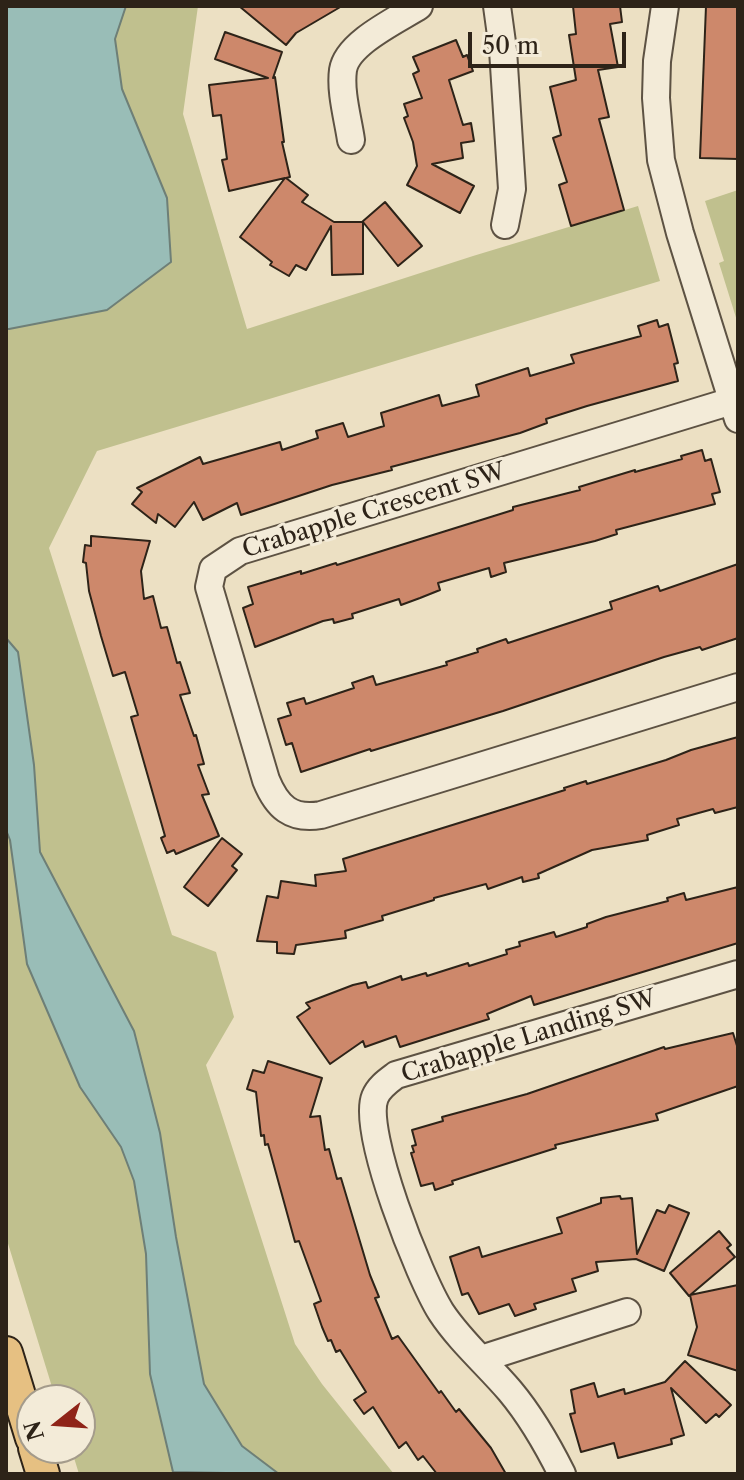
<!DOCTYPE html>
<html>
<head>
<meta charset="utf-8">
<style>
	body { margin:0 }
	#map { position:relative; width:744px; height:1480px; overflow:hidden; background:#ece0c3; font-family:"Libre Caslon Text",serif }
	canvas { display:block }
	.frame { position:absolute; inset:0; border:8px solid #2d2318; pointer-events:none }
	.north { position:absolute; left:16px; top:1384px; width:80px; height:80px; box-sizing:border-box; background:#f3ebd8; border:2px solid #a49b8b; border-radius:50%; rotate:253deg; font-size:22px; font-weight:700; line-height:32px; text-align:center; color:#2d2318 }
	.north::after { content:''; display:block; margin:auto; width:28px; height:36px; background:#8f2418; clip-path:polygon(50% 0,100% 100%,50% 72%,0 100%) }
	.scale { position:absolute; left:468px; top:32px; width:158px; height:36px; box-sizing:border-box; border:4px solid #2d2318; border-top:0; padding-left:10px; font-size:24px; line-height:28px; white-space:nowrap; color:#2d2318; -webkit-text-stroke:6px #f3ebd8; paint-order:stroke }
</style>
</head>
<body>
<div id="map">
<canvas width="744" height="1480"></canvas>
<div class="frame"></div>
<div class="north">N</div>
<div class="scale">50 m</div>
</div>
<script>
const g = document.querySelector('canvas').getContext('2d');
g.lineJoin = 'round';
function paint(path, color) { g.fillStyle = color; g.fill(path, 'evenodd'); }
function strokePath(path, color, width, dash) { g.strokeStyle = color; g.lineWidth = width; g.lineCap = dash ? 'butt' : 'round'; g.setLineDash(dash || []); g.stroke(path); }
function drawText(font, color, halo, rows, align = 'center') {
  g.font = font + ' "Libre Caslon Text",serif'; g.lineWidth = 6; g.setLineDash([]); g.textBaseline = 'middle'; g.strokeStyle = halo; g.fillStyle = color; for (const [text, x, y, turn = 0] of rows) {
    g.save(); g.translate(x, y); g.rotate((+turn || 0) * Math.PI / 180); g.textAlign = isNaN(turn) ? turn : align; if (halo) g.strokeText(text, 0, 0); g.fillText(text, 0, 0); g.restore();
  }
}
const green = new Path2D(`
	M6 6H198L183 114 247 329 473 256 638 206 660 281 97 451 49 548 172 935 216 952 234 1017 206 1065 295 1344 322 1384 394 1474H79L71 1448H80V1400H56L6 1237Z
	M738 190V324L719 263 724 261 705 201Z`);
const water = new Path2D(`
	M6 6H126L115 39 122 89 167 198 171 262 107 310 9 329H6Z
	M6 638 18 652 34 765 40 852 134 1031 160 1133 176 1237 204 1384 242 1446 279 1474 173 1472 150 1374 146 1254 134 1181 121 1147 80 1087 27 964 10 840 6 830Z`);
const building = new Path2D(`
	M239 6H342L296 33 286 45Z
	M573 6H620L622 22 610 24 618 67 598 70 609 117 599 119 624 210 571 226 559 185 567 182 553 138 561 135 550 87 576 80 569 35 576 34Z
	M706 6H738V159L700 158Z
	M225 32 282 52 273 78 275 77 284 142H282L290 177 286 178 308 195 302 202 334 222H362L385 202 422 246 398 266 363 222V274L332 275 331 226 306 270 296 265 289 276 270 265 272 262 240 237 285 178 229 191 222 160 227 159 221 115 213 116 209 85 268 78 215 59Z
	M456 40 463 57 467 55 473 71 449 80 463 125 471 123 474 141 461 143 463 158 432 164 474 186 460 213 407 185 417 166 413 142 404 118 408 116 404 104 422 98 413 74 419 71 413 57Z
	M657 320 659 327 668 324 678 363 674 364 678 381 587 406 546 419 547 423 520 433 391 467 392 470 332 485 241 515 237 503 203 520 194 502 175 527 158 514 156 523 132 504 142 492 137 488 200 457 203 464 280 442 282 450 318 438 316 431 343 423 348 437 384 426 381 413 439 395 442 406 479 396 476 385 528 368 530 376 574 363 571 355 641 336 638 326Z
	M702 450 705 461 711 459 720 492 712 494 715 504 616 530 617 534 595 541 504 563 506 572 491 577 489 568 438 583 440 590 420 598 401 605 399 599 352 614 353 618 334 623 333 619 323 621 255 647 243 608 253 604 248 587 301 571V574L336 563 337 565 513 510V507L580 490 579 487 635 470V472L682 459 681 456Z
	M91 536 150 541 141 571 144 599 153 596 161 628 167 627 177 663 180 662 190 693 180 695 194 736 196 735 204 764 198 765 209 794 202 795 219 836 176 854 174 850 167 853 161 838 165 836 131 717 138 715 125 672 113 676 101 636 89 591 86 563 83 562 85 545 91 546Z
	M738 564V638L702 650 700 647 664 657 503 711 371 751 370 749 301 772 292 743 286 745 278 719 291 715 287 703 304 698 306 704 354 688 352 683 373 676 376 685 447 665 446 662 478 652 477 649 506 639 508 643 612 609 610 602 658 586 660 591Z
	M738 737V807L715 813 713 809 677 819 679 825 647 835 648 840 592 850 538 874 539 878 523 882 522 877 488 889 486 884 434 898V900L382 916 383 920 345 931 346 938 296 945 294 954 277 953V942L257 941 267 896 278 898 281 881 316 886 315 875 346 871 343 859 565 790 564 788 586 781 587 784 666 760 691 750Z
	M222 838 242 854 232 866 237 870 208 906 184 887Z
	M738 887V943L534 1005 531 996 487 1014 489 1019 400 1047 396 1036 365 1047 363 1041 330 1064 297 1017 310 1008 306 1003 353 985 366 982 368 988 401 976 402 980 426 973 427 976 468 963 469 966 507 954 506 950 520 946 519 942 554 932 556 937 587 927V924L606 917 668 901 667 898 684 893 686 900Z
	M733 1033 738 1049V1086L656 1114 658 1120 555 1145 556 1148 452 1181 453 1184 435 1190 433 1183 421 1186 411 1153 414 1152 412 1146 416 1145 412 1130 443 1121 442 1117 527 1094 664 1047 665 1049Z
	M268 1061 322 1078 310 1117 320 1116 325 1150 329 1149 337 1179 341 1178 370 1275 379 1297 375 1298 392 1339 398 1336 439 1393 441 1391 456 1412 459 1409 491 1448 506 1474H437L423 1456 418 1460 406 1442 399 1448 373 1407 364 1414 354 1400 366 1392 340 1350 336 1352 331 1340 328 1341 322 1327 314 1304 321 1301 299 1241 295 1242 268 1144 265 1145 264 1135 261 1136 256 1092 247 1089 253 1070 264 1073Z
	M620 1196 621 1199 632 1198 637 1254 657 1210 665 1213 669 1205 689 1213 664 1271 636 1259 596 1262 598 1271 572 1279 576 1291 534 1304 536 1309 515 1316 509 1304 479 1314 468 1293 462 1295 450 1257 479 1247 482 1257 562 1233 557 1218 601 1203V1198Z
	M719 1231 731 1245 727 1248 735 1257 689 1296 670 1273Z
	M738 1285V1371L688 1355 697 1327 690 1295Z
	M685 1361 731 1405 719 1417 716 1414 706 1423 671 1388 684 1435 671 1439 672 1444 618 1458 614 1443 581 1452 570 1414 575 1413 571 1390 594 1383 598 1397 624 1389 625 1394 665 1382Z`);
const minor = new Path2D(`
	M497 6 503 50 512 189 505 225
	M665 6 657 61 656 98 661 160 680 233 738 419
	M351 140C348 119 340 92 343 70 347 43 397 20 419 6
	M732 401 240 551 213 569 209 587 266 780C277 807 291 820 321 815L738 687
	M481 1359 627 1312
	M562 1474C547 1444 531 1416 510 1391 487 1364 460 1341 441 1312 420 1279 361 1131 375 1097 379 1087 388 1081 396 1075L738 974`);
const major = new Path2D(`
	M6 1353 32 1438
	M35 1448 43 1474`);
const streetNames = [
	["Crabapple Crescent SW",374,511,-17],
	["Crabapple Landing SW",529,1037,-17]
];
paint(green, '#c0c08e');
paint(water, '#99bdb7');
strokePath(water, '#6e7f77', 2);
paint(building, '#cd886b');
strokePath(building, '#2d2318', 2);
strokePath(minor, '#5d5243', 30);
strokePath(major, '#2d2318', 36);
strokePath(minor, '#f3ebd8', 26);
strokePath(major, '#e6c082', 32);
drawText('24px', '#2d2318', '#f3ebd8', streetNames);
</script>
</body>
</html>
